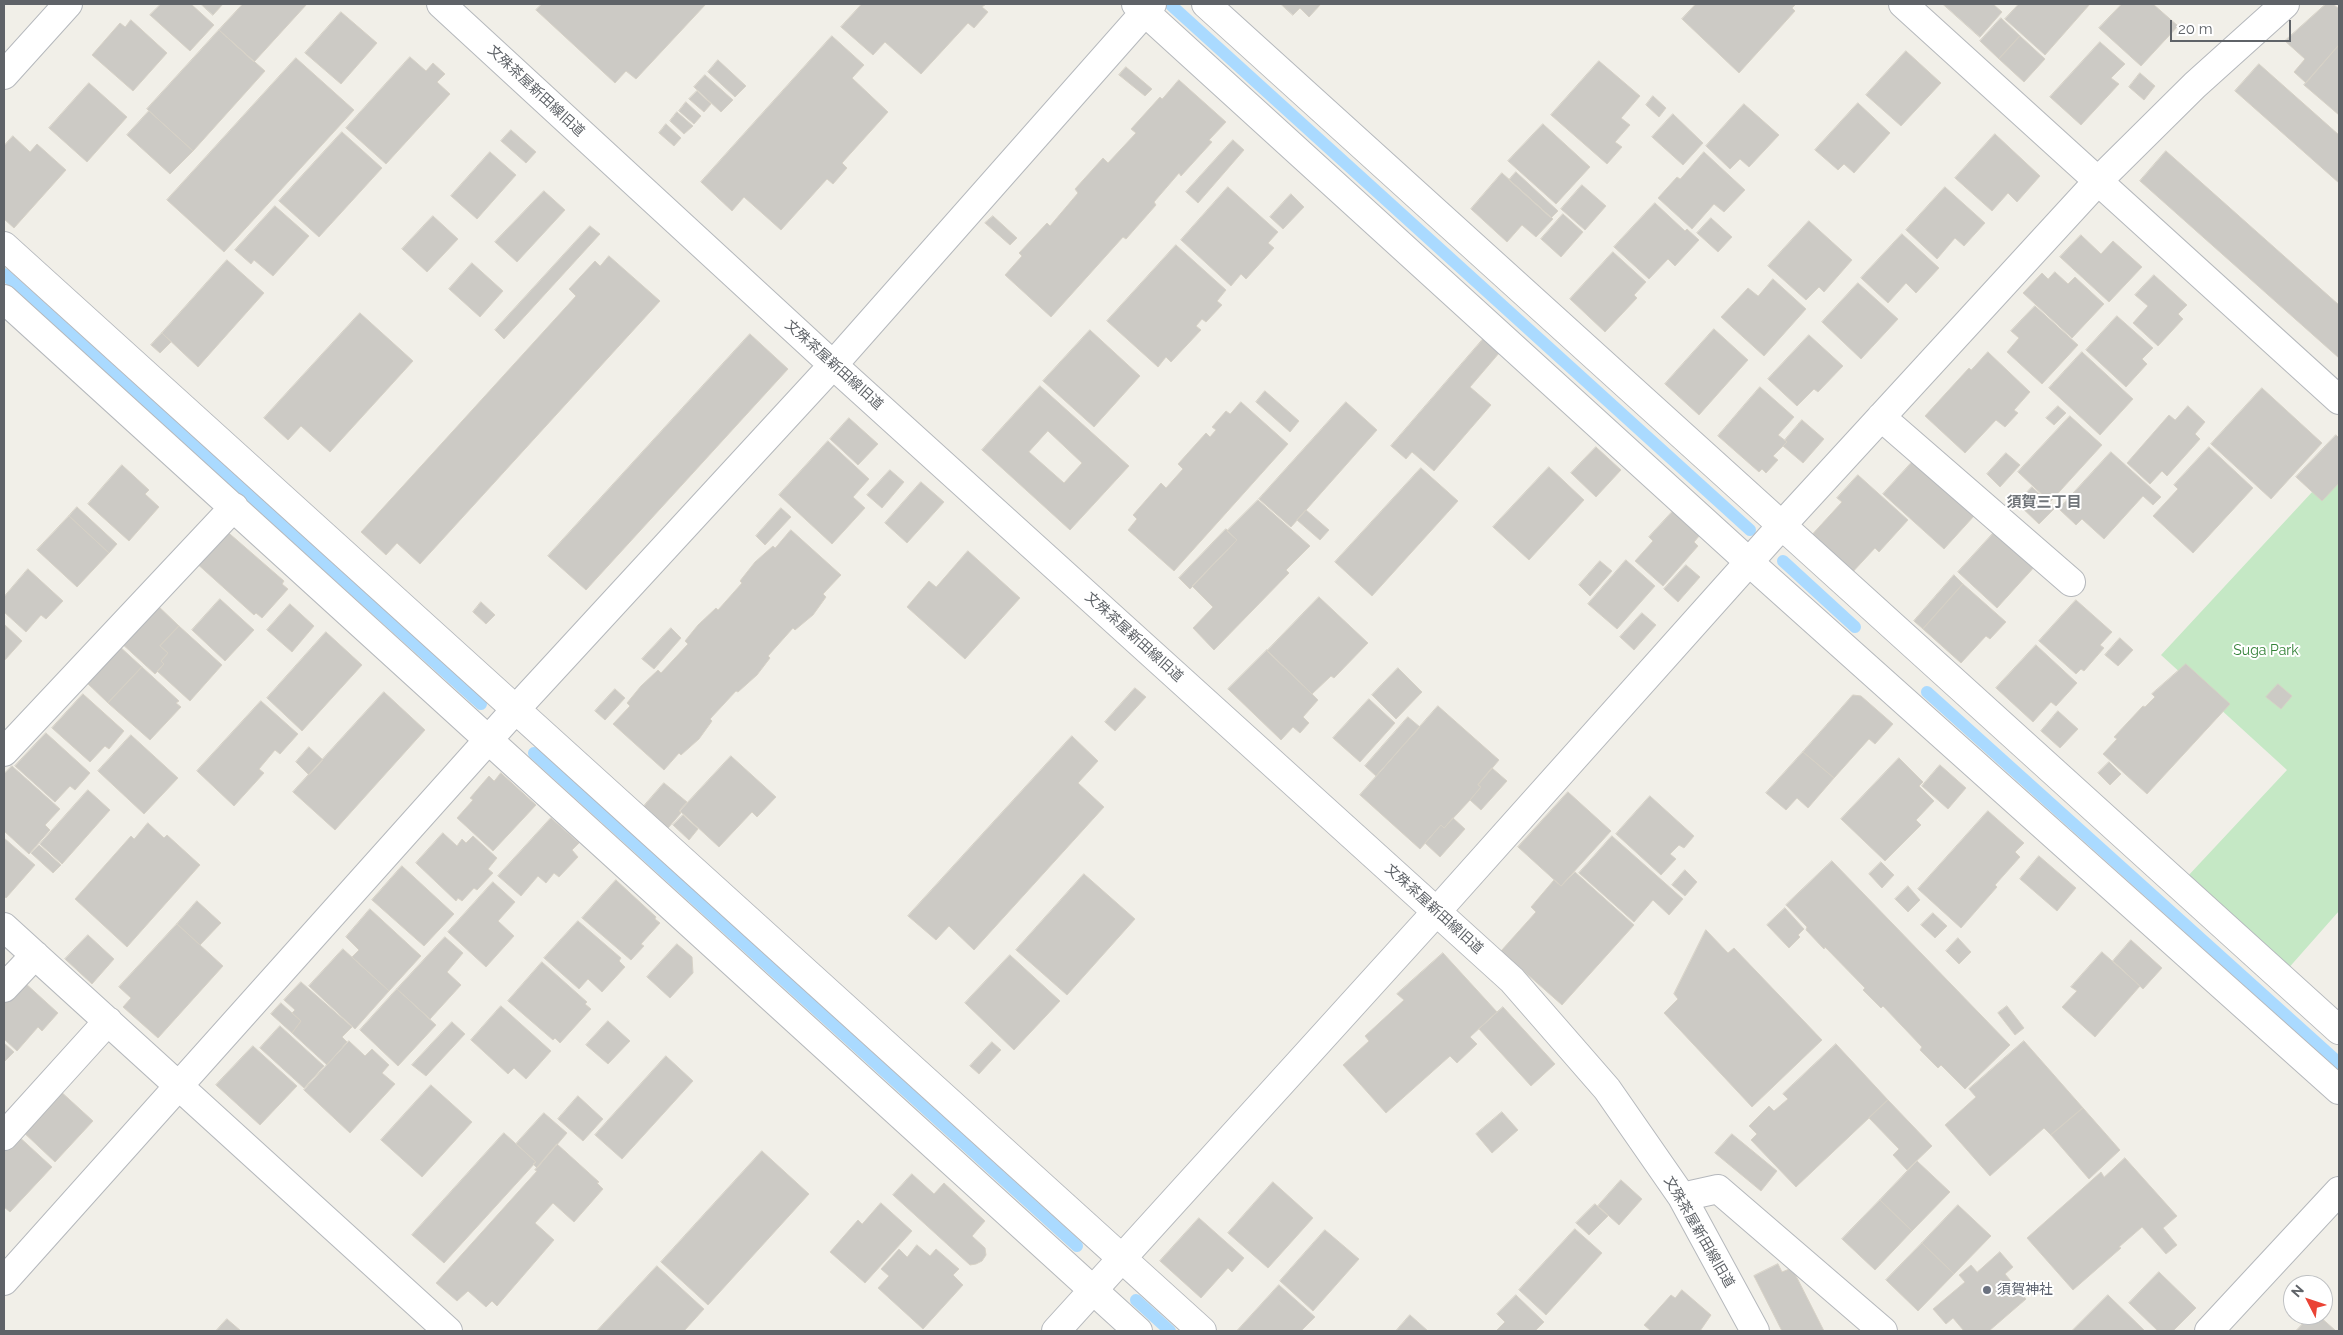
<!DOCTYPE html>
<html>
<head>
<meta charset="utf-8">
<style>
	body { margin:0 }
	#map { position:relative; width:2343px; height:1335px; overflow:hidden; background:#f1efe8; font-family:Raleway,sans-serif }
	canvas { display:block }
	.frame { position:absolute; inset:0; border:5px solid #5f6368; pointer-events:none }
	.north { position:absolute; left:2283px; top:1275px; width:50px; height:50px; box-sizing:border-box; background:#fff; border:1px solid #bfc1c3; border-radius:50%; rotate:311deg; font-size:14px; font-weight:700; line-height:20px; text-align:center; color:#5f6368 }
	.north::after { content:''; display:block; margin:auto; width:18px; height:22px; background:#ea4335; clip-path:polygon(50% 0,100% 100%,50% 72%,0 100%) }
	.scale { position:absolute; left:2170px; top:20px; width:121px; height:22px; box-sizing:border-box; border:2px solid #5f6368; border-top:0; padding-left:6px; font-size:15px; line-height:18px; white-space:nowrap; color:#5f6368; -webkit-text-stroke:4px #fff; paint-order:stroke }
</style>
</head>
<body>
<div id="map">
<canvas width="2343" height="1335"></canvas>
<div class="frame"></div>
<div class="north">N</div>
<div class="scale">20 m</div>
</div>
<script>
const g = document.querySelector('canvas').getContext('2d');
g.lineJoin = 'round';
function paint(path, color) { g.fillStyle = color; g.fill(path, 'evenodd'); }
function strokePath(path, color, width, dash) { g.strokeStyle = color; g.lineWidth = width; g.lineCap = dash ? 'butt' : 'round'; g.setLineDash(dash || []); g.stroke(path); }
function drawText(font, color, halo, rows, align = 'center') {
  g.font = font + ' Raleway,"Noto Sans JP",sans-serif'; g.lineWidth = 4; g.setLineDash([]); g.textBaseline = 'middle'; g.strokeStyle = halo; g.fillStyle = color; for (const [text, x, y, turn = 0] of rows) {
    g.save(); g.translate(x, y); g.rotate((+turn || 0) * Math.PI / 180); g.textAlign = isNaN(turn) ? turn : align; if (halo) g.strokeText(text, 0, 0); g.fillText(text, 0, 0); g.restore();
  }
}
const green = new Path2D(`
	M2339 463V911L2286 971 2187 877 2287 770 2161 655Z`);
const stream = new Path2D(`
	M1171 5 1750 530
	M4 274 481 704
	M1783 561 1855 627
	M1927 692 2339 1063
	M534 753 1077 1246
	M1136 1300 1170 1331`);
const building = new Path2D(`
	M161 4H191L214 25 190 51 150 15Z
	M201 4H223L213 15Z
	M243 4H307L254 62 219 30Z
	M542 4H706L636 79 626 71 615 83 536 10Z
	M862 4H986L982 7 988 12 974 28 968 23 921 74 885 42 873 55 841 27Z
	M1281 4H1321L1309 17 1300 8 1293 15Z
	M1696 4H1796L1792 8 1795 11 1739 73 1682 19Z
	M1943 4H1993L2002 12 1980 37Z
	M2019 4H2090L2045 55 2005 19Z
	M2122 4H2153L2178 26 2141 66 2099 28Z
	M2326 4H2333L2339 9V45L2306 83 2294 72 2305 59 2285 41Z
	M341 12 377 43 341 84 305 53Z
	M2001 18 2020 36 1999 59 1980 41Z
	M131 20 167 53 133 91 92 55 120 23 125 27Z
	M219 30 265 71 193 151 147 109Z
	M832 36 864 65 852 78 888 112 842 163 847 168 833 184 827 179 781 230 744 197 732 211 701 182Z
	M2020 36 2045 59 2024 82 1999 59Z
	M2100 42 2125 64 2111 78 2119 84 2081 125 2050 97Z
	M2339 45V115L2304 85Z
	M1906 51 1941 83 1901 126 1866 95Z
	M410 57 426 71 433 63 445 74 437 82 450 94 386 164 346 128Z
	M296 58 354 110 224 252 167 200Z
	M718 60 746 86 735 97 708 72Z
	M1599 61 1640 96 1621 118 1630 125 1615 142 1622 147 1607 164 1551 115Z
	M2259 64 2339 135V183L2235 91Z
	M1126 67 1152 89 1145 96 1119 75Z
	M2140 73 2155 86 2144 100 2129 87Z
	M705 75 733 100 721 112 694 87Z
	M1179 80 1226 122 1209 140 1212 142 1181 176 1179 173 1154 202 1156 205 1126 239 1123 237 1051 317 1005 275 1022 256 1019 253 1047 223 1050 226 1078 193 1075 189 1103 158 1108 163 1136 133 1131 129 1160 97 1162 99Z
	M89 83 127 117 87 162 49 128Z
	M697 91 711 104 704 112 689 99Z
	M1653 96 1666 108 1659 117 1646 105Z
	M686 102 701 116 694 124 679 111Z
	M1858 103 1890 133 1854 173 1844 164 1838 170 1815 150Z
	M1744 104 1779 135 1749 167 1740 159 1730 169 1706 146Z
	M149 111 193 151 170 174 127 135Z
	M677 112 693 126 684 134 670 121Z
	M1673 114 1703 143 1683 165 1652 137Z
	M666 124 681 138 674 146 659 133Z
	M1543 124 1590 167 1556 204 1508 161Z
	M511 130 536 152 526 163 501 141Z
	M342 132 382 168 319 237 279 201Z
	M1995 134 2040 176 2017 202 2008 193 1992 211 1955 178Z
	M13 136 30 152 37 144 66 170 14 228 4 219V146Z
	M1233 140 1244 150 1198 203 1186 192Z
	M2166 151 2339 305V358L2140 181Z
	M490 152 516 175 477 219 451 196Z
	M1704 152 1745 190 1724 212 1714 204 1692 229 1658 198 1677 177 1680 179Z
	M1516 172 1558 211 1551 218 1509 180Z
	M1502 173 1553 219 1536 237 1522 225 1507 242 1471 209Z
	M1582 185 1606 206 1585 230 1561 209Z
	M1228 187 1278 232 1268 243 1274 248 1246 279 1241 274 1231 286 1181 240Z
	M1945 187 1985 223 1964 246 1955 238 1937 259 1906 230Z
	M544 191 565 210 517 262 495 242Z
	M1291 194 1304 207 1283 229 1270 217Z
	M1655 203 1685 231 1687 229 1699 240 1675 266 1668 259 1649 279 1614 247Z
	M275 206 309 236 273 276 254 260 251 264 235 250Z
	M1563 214 1583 232 1561 257 1541 239Z
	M433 216 458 239 427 272 402 249Z
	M993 216 1017 238 1010 245 985 223Z
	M1711 218 1732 237 1718 252 1697 233Z
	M1809 221 1852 260 1824 292 1819 287 1806 300 1768 266Z
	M590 226 600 234 504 339 495 330Z
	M1902 234 1939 268 1916 293 1906 283 1888 303 1861 278Z
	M2081 235 2101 254 2113 241 2142 267 2109 302 2060 257Z
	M1176 245 1226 290 1217 301 1222 305 1206 322 1202 319 1196 326 1201 330 1171 362 1166 357 1158 367 1107 321Z
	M1613 252 1646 282 1634 295 1637 298 1605 332 1570 299Z
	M609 256 660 301 420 564 397 543 386 555 361 532 576 296 569 289 595 261 600 266Z
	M227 260 264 293 198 367 162 333Z
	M472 263 503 291 480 317 449 289Z
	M2055 272 2068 284 2075 277 2104 304 2072 338 2023 293 2042 273 2048 279Z
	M2154 275 2187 305 2178 314 2183 319 2158 346 2133 323 2148 306 2135 295Z
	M1773 279 1806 309 1764 356 1721 317 1748 288 1758 296Z
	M1858 283 1898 319 1861 359 1822 322Z
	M2035 306 2078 345 2042 384 2007 352 2019 338 2011 331Z
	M360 313 413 361 330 452 301 426 288 440 264 418Z
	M2117 316 2153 348 2142 359 2147 364 2126 387 2086 350Z
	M1714 329 1748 360 1699 415 1665 384Z
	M1090 330 1140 376 1094 427 1043 381Z
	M162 333 171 342 160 353 151 345Z
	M750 334 788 369 586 590 548 556Z
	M1809 335 1843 366 1818 392 1814 389 1797 406 1768 379Z
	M1484 338 1500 352 1470 387 1491 405 1434 471 1412 452 1406 459 1391 446Z
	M1988 352 2030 392 2014 410 2018 413 2005 427 1996 420 1965 453 1925 416 1969 368 1971 370Z
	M2082 352 2133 399 2100 435 2049 388Z
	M1040 386 1129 466 1070 530 982 450ZM1048 431 1082 463 1064 483 1029 452Z
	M1760 387 1794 417 1778 435 1787 442 1773 456 1778 460 1766 473 1762 469 1759 472 1718 436Z
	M2262 388 2322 443 2271 499 2211 444Z
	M1265 391 1299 421 1290 432 1256 402Z
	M1241 402 1288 444 1174 571 1128 530 1137 519 1133 515 1161 483 1166 488 1183 469 1178 464 1206 433 1210 437 1216 430 1212 427 1226 411 1230 414Z
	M1346 402 1377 430 1291 527 1259 499Z
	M2058 406 2066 413 2054 425 2046 418Z
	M2188 406 2205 422 2195 434 2200 439 2167 476 2162 471 2150 484 2127 463 2169 415 2175 420Z
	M2070 416 2102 445 2050 502 2018 472Z
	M849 418 878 444 858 465 830 439Z
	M1802 420 1824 439 1803 463 1783 446 1787 442 1785 440Z
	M2336 435 2339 438V483L2322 501 2296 477Z
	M828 441 869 479 853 497 865 508 832 544 779 495Z
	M1596 447 1621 470 1596 497 1571 473Z
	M2209 447 2253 488 2193 553 2153 516 2178 489 2174 485Z
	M2111 452 2161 497 2153 505 2143 496 2104 539 2082 519 2076 525 2059 509Z
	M2006 453 2020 465 2000 487 1987 474Z
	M1913 461 1974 516 1944 549 1883 494Z
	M122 465 149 490 145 494 159 507 129 541 88 504Z
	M1549 467 1584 500 1529 560 1493 527Z
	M1421 468 1458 501 1372 596 1335 562Z
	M890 470 904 482 882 508 867 495Z
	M1858 475 1908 520 1879 552 1875 548 1849 576 1808 539 1842 502 1837 498Z
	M921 482 944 502 907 543 885 523Z
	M2032 487 2055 508 2039 524 2017 503Z
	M1258 500 1310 546 1286 570 1289 573 1214 650 1193 628 1213 607 1192 586 1237 540 1227 531Z
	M77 507 117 544 109 553 69 516Z
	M781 508 791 517 765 545 756 536Z
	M1306 510 1329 530 1320 540 1297 520Z
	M1673 511 1700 535 1694 542 1698 546 1663 586 1635 561 1653 541 1649 537Z
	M69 516 109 553 77 587 37 550Z
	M223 528 284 581 282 584 288 589 262 618 256 613 254 615 194 561Z
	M1998 528 2037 564 1997 608 1958 572Z
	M1226 529 1237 540 1190 589 1179 578Z
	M791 530 841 575 823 594 826 597 813 615 795 630 793 628 768 656 770 658 757 675 738 692 736 691 710 719 712 721 699 739 681 755 679 753 664 770 613 724 630 706 627 703 641 686 658 670 661 673 688 644 685 641 698 625 716 608 718 610 742 583 740 581 755 562 773 546 775 548Z
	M968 551 1020 598 965 659 907 607 929 581 936 587Z
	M1626 560 1655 586 1617 629 1588 604Z
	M1600 561 1612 571 1590 596 1579 585Z
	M1686 565 1700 577 1678 602 1664 589Z
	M28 569 63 601 46 619 41 615 26 632 4 612V597Z
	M1954 575 1963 584 1923 629 1914 621Z
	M1963 584 2006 622 1990 639 1986 636 1961 663 1923 629Z
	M1319 597 1368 643 1334 678 1331 676 1312 694 1267 651Z
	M220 599 254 630 225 661 192 630Z
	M2076 600 2112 632 2100 645 2104 648 2084 671 2081 669 2076 674 2039 641Z
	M481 602 495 615 486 624 473 612Z
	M155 603 179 626 160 646 168 653 161 661 164 664 155 674 120 642Z
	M290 604 314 626 292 652 267 630Z
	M1642 613 1656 625 1634 650 1620 637Z
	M4 624 22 641 4 661Z
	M179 626 222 665 190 701 157 671 164 664 161 661 168 653 160 646Z
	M671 628 681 638 654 669 642 659Z
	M326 632 362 665 302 731 267 698Z
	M2120 638 2133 650 2118 666 2105 655Z
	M118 645 142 667 108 703 85 681Z
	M2036 645 2077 683 2056 706 2051 702 2033 722 1996 688Z
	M1267 650 1318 700 1303 717 1309 723 1300 733 1293 727 1281 740 1228 689Z
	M2186 664 2230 704 2147 794 2103 754 2117 739 2114 737 2143 706 2145 707 2155 697 2152 694Z
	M142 667 179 701 176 703 181 707 150 740 108 703Z
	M1398 668 1422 692 1396 719 1372 695Z
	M2278 684 2292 696 2281 709 2266 697Z
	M1135 688 1146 697 1115 731 1105 722Z
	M615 689 625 698 605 720 595 711Z
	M384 692 425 730 335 830 293 792Z
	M83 694 124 731 109 749 105 746 90 762 52 728Z
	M1853 695 1861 696 1893 724 1875 744 1869 739 1834 778 1803 752Z
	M1369 699 1395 723 1360 762 1333 738Z
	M261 701 298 734 280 754 275 750 259 769 264 773 234 806 197 771Z
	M1438 706 1499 760 1478 785 1481 787 1470 800 1444 828 1441 825 1420 849 1360 795Z
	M2058 711 2078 729 2060 748 2041 731Z
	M1408 717 1420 727 1376 776 1365 766Z
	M46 733 90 773 75 790 70 786 55 802 15 766Z
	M131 735 178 778 144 814 98 771Z
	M1072 736 1098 761 1078 783 1104 807 974 950 949 926 936 940 908 916Z
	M309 747 323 760 309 775 296 762Z
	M1803 752 1834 778 1808 808 1797 798 1786 810 1766 793Z
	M731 756 776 797 757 817 752 812 719 847 680 811Z
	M1899 758 1923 782 1919 786 1934 801 1916 820 1921 825 1885 861 1841 819Z
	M2109 762 2121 774 2110 785 2098 773Z
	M1940 765 1966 788 1948 809 1922 786Z
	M12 766 60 809 45 825 50 830 29 854 4 831V774Z
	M1492 768 1507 781 1481 810 1470 800 1481 787 1478 785Z
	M501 773 536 805 493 851 457 818 473 800 470 798 489 776 494 781Z
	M664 783 687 802 679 811 681 813 668 828 644 806Z
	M88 790 110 810 62 864 40 844Z
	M1568 792 1611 831 1561 886 1518 847Z
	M1650 796 1694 836 1684 848 1679 845 1670 854 1676 859 1661 875 1616 834Z
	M1988 811 2024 843 2015 852 2020 857 1995 885 1997 887 1961 928 1918 889Z
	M683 815 698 829 689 840 673 825Z
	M551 818 579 843 572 850 578 857 559 877 554 873 546 883 538 876 521 896 498 876Z
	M1453 818 1465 829 1440 857 1425 843 1441 825 1444 828Z
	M148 823 164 838 167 835 200 865 127 947 75 899 131 836 134 839Z
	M443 833 457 846 462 839 466 843 473 836 497 858 488 869 493 873 477 890 474 888 462 901 458 898 456 901 416 863Z
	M1612 836 1683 899 1669 915 1653 900 1634 922 1579 873Z
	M4 838 35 865 6 898 4 896Z
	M39 845 61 865 53 873 31 853Z
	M2039 856 2076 888 2057 911 2020 879Z
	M1832 861 2010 1045 1965 1089 1941 1065 1938 1068 1920 1050 1922 1047 1883 1006 1881 1008 1863 990 1865 988 1825 947 1824 949 1806 930 1807 927 1786 905Z
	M1881 862 1894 875 1882 888 1869 874Z
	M402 866 454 914 424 946 372 900Z
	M1685 870 1697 882 1685 896 1672 885Z
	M1575 872 1634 925 1562 1005 1501 951 1536 912 1531 907 1554 880 1561 886Z
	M1084 874 1135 919 1067 995 1016 950Z
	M616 880 656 917 655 919 660 923 641 944 644 946 631 960 582 918Z
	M493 882 515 902 498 921 514 936 486 967 448 932Z
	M1908 886 1920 900 1908 912 1895 899Z
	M197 901 221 923 200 945 177 924Z
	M1785 908 1804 929 1798 935 1800 937 1789 948 1767 925Z
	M370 909 421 956 389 991 352 957 359 950 346 937Z
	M1933 913 1947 926 1935 938 1921 925Z
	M578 921 621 958 619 961 625 967 602 992 588 979 579 989 544 958Z
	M177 924 223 966 158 1038 123 1007 131 998 119 987Z
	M1706 930 1728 953 1734 948 1822 1040 1752 1107 1664 1013 1678 999 1674 994Z
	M88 935 114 959 92 984 65 959Z
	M445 937 463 953 447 972 461 985 430 1019 397 989Z
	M1958 938 1971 952 1959 964 1946 951Z
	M2131 940 2162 968 2143 989 2113 961Z
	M677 944 692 957 693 973 670 998 647 977Z
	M343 949 389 991 355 1029 309 986Z
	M2102 952 2140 986 2095 1037 2062 1007 2077 991 2071 987Z
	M1443 953 1497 1012 1470 1037 1477 1044 1457 1063 1450 1056 1386 1113 1343 1065 1369 1041 1365 1036 1404 1000 1397 994Z
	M1010 955 1060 1001 1014 1050 965 1003Z
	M542 962 587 1002 585 1004 591 1009 560 1043 555 1038 553 1040 508 1001Z
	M24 982 58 1013 42 1031 38 1027 17 1051 4 1039V1004Z
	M301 982 352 1027 342 1037 347 1042 327 1065 292 1033 301 1021 292 1013 295 1010 284 1000Z
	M397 989 436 1025 398 1066 360 1030Z
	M281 1003 301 1021 292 1033 271 1014Z
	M501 1006 551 1051 526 1079 514 1068 508 1074 471 1040Z
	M2007 1006 2024 1028 2015 1035 1998 1013Z
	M1503 1007 1555 1064 1531 1086 1479 1029Z
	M608 1021 630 1041 608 1064 586 1045Z
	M452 1022 465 1034 426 1076 412 1065Z
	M280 1026 324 1066 304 1088 260 1048Z
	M349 1041 365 1056 372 1049 389 1065 382 1073 395 1084 350 1133 304 1090Z
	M2024 1041 2083 1108 2051 1135 2044 1128 1990 1176 1945 1125 1976 1097 1969 1089Z
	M992 1042 1001 1050 979 1074 970 1066Z
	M4 1043 14 1052 4 1062Z
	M1836 1044 1888 1100 1796 1187 1751 1140 1757 1134 1749 1126 1769 1106 1774 1111 1788 1099 1783 1094Z
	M253 1046 297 1086 260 1125 216 1085Z
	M666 1056 693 1081 622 1159 595 1135Z
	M431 1085 472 1122 422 1177 381 1140Z
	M58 1089 93 1121 55 1162 21 1130Z
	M578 1096 603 1119 583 1141 558 1119Z
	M1888 1100 1932 1146 1907 1170 1893 1155 1899 1149 1869 1118Z
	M2083 1108 2120 1150 2089 1179 2051 1135Z
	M1502 1112 1518 1130 1492 1153 1476 1134Z
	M544 1113 567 1133 537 1168 533 1164 536 1162 516 1144Z
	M504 1133 536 1162 444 1263 412 1235Z
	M16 1134 52 1167 10 1212 4 1207V1148Z
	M1732 1134 1777 1171 1761 1191 1715 1153Z
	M557 1144 599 1182 597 1183 603 1189 574 1222 553 1203 535 1223 554 1240 497 1306 492 1301 486 1307 468 1291 457 1301 436 1283 537 1171 535 1170Z
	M762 1151 809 1194 708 1305 661 1262Z
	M2125 1158 2177 1216 2163 1228 2177 1245 2166 1254 2142 1227 2119 1247 2121 1248 2073 1290 2027 1238 2101 1172 2104 1177Z
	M1917 1161 1950 1192 1912 1231 1880 1200Z
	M912 1174 934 1194 944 1183 985 1221 972 1236 985 1248 986 1255 982 1261 976 1264 970 1265 893 1195Z
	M1621 1180 1642 1199 1619 1225 1598 1206Z
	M1273 1182 1313 1218 1268 1268 1228 1233Z
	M1880 1200 1912 1231 1875 1270 1842 1239Z
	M881 1203 912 1231 865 1283 830 1252 858 1220 862 1224Z
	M1595 1204 1608 1216 1589 1235 1576 1223Z
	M1958 1205 1991 1236 1954 1274 1922 1243Z
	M1199 1218 1244 1258 1232 1272 1228 1268 1201 1298 1160 1261Z
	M1575 1229 1602 1253 1546 1315 1519 1290Z
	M1325 1230 1359 1259 1313 1311 1280 1281Z
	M1922 1243 1954 1274 1918 1311 1886 1280Z
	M917 1245 930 1256 936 1249 959 1269 953 1275 963 1285 923 1329 878 1288 889 1276 881 1269 899 1249 907 1257Z
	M2000 1252 2013 1267 2005 1274 2026 1299 1989 1331H1964L1953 1318 1946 1324 1933 1309 1965 1282 1959 1275 1971 1265 1977 1272Z
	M1778 1264 1782 1272 1792 1268 1824 1331H1782L1754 1276Z
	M657 1266 704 1309 684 1331H597Z
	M2159 1272 2196 1308 2173 1331H2158L2129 1303Z
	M1279 1285 1315 1317 1301 1331H1237Z
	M1682 1290 1711 1315 1700 1331H1651L1644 1325 1671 1295 1675 1298Z
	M1516 1295 1544 1322 1535 1331H1496L1505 1322 1497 1314Z
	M2108 1295 2145 1331H2072Z
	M1410 1315 1428 1331H1396Z
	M2311 1315H2318L2336 1331H2296Z
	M227 1319 241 1331H216Z`);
const minor = new Path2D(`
	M441 4 833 365 1512 980 1607 1089 1682 1197 1755 1331
	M1136 4 1749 562 2339 1090
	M1206 4 2339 1030
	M1903 4 2339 400
	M4 75 68 4
	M4 246 1202 1331
	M4 299 1138 1331
	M1881 417 2071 582
	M4 752 234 507
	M4 927 448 1331
	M4 988 35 955
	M4 1136 108 1021
	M1682 1197 1718 1189 1883 1331
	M4 1281 515 710 833 365 1152 4
	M1056 1331 1437 911 1783 524 2098 181 2195 85 2285 4
	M2209 1331 2339 1191`);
const markers = [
	[1987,1290,5,"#6b7280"]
];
const streetNames = [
	["文殊茶屋新田線旧道",536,91,43],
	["文殊茶屋新田線旧道",834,365,42],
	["文殊茶屋新田線旧道",1134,637,42],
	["文殊茶屋新田線旧道",1434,909,42],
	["文殊茶屋新田線旧道",1699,1232,60]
];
const parkNames = [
	["Suga Park",2266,651]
];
const worshipNames = [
	["須賀神社",1997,1290]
];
const neighbourhoodNames = [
	["須賀三丁目",2044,502]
];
paint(green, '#c5e8c5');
strokePath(stream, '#aadaff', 12);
paint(building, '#cccac5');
strokePath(building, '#d6d1c6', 1);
strokePath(minor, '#b5b8bc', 30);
strokePath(minor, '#fff', 28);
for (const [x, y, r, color] of markers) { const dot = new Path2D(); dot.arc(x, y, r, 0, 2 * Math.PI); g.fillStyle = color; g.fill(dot); strokePath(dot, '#fff', 2); }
drawText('14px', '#5f6368', '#fff', streetNames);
drawText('14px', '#348238', '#fff', parkNames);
drawText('14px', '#5b616d', '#fff', worshipNames, 'left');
drawText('bold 15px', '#70757a', '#fff', neighbourhoodNames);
</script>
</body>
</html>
